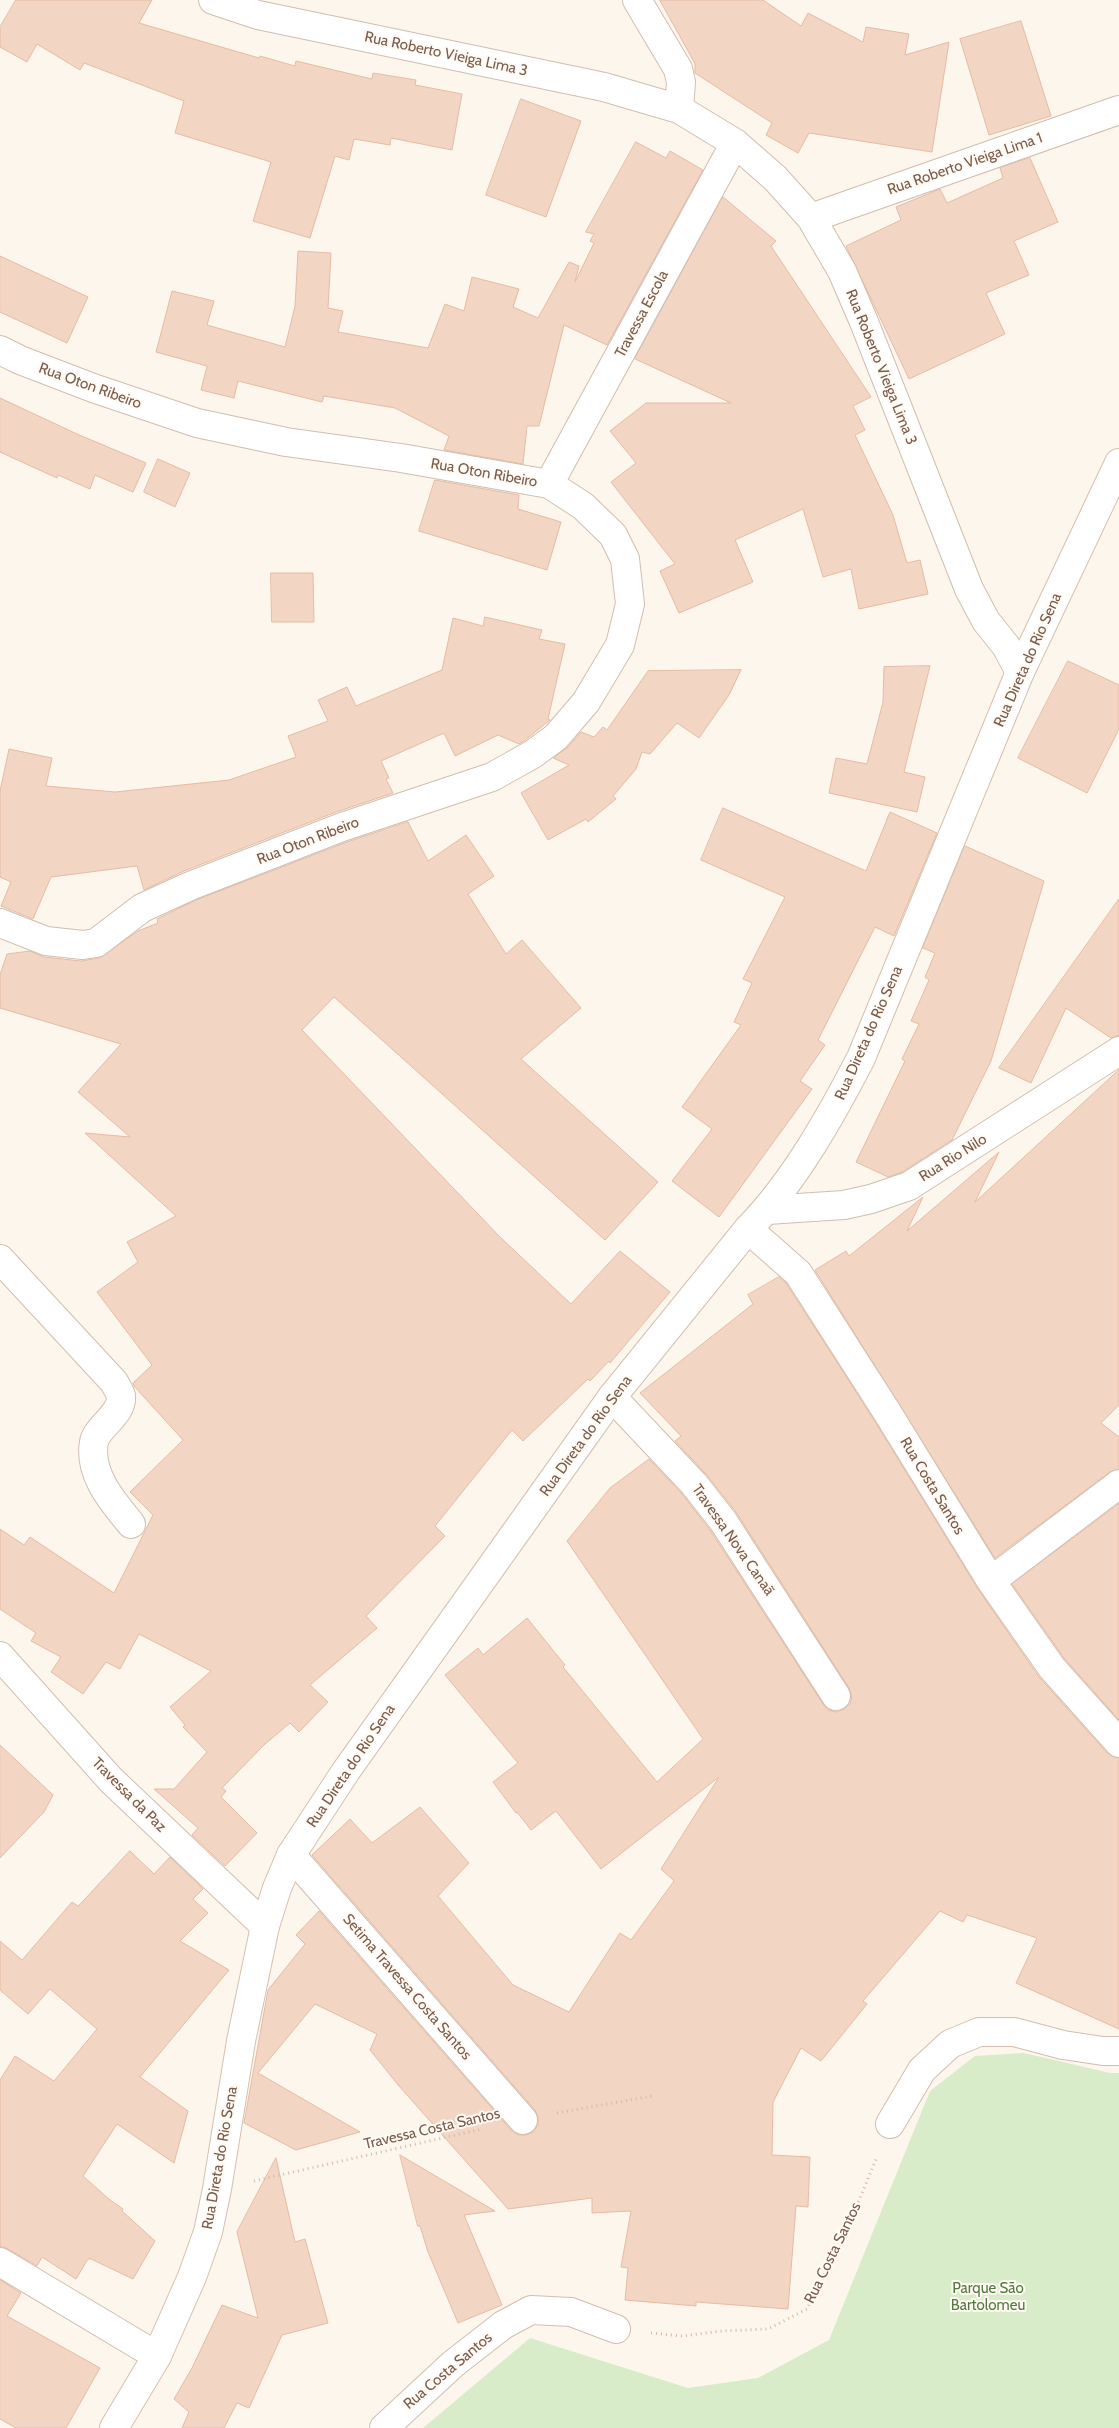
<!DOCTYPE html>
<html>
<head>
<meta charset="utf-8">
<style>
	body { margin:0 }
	canvas { display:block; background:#fdf6ec }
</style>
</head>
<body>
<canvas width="1119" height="2428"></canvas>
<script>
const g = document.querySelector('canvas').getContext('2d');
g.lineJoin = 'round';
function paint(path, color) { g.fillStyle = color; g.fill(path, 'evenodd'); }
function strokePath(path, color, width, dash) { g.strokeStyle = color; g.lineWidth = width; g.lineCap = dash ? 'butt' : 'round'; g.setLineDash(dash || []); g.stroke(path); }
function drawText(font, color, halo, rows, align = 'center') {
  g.font = font + ' Cabin,sans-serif'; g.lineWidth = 4; g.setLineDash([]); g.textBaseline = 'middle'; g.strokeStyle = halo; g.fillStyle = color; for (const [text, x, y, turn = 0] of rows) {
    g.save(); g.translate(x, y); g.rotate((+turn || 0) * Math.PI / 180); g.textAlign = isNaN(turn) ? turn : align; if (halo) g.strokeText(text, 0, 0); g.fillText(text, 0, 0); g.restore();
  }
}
const green = new Path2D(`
	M1024 2053 1110 2073H1119V2428H423L530 2338 688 2388 758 2378 829 2340 930 2091 975 2056Z`);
const building = new Path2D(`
	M16 0H152L139 23 259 58 260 56 295 66 296 61 372 79 373 73 416 80 415 85 462 94 452 150 391 138 390 145 354 139 349 160 335 156 310 238 253 221 271 162 175 133 184 101 84 63 80 70 37 44 27 62 0 47V27Z
	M660 0H763L801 26 808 13 863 42 866 27 909 34 905 55 949 42 932 152 809 133 798 153 766 135 772 123 695 73V64Z
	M1021 21 1051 116 989 135 960 39Z
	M521 99 581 121 546 217 486 195Z
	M636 142 666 158 670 151 703 170 607 345 564 325 539 426H527L523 464 444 450 449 436 395 408 324 396 322 402 238 381 234 398 201 390 207 366 156 352 172 291 214 301 207 325 285 347 295 306 298 251 331 253 328 308 343 311 338 332 428 348 445 304 464 311 472 277 519 289 513 307 538 318 569 262 579 266 575 282 594 243 590 241 594 234 586 232Z
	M1030 158 1058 222 1014 241 1029 275 986 293 1005 334 909 379 846 246 901 220 896 207 940 189 947 203 1003 178 1000 168Z
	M723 197 776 241 771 246 871 397 853 406 865 430 855 435 893 515 907 563 920 560 928 594 859 609 851 569 823 577 803 509 735 540 753 582 679 613 660 571 675 564 611 482 636 463 610 431 646 403H731L635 359Z
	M0 256 88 297 67 343 0 312Z
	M0 398 77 434 146 463 133 492 95 475 90 489 58 475 57 478 0 452Z
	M158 459 190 473 175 507 144 492Z
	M435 480 519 495 518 509 561 522 547 570 419 531Z
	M271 573H313L314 622H272Z
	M485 617 542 630 539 639 565 644 548 719 550 720 524 741 519 744 498 735 455 756 444 733 381 761 389 778 386 779 393 793 336 812 184 871 144 890 137 866 51 877 33 919 1 906 11 882 0 877V791L9 749 52 758 46 786 115 792 229 780 296 757 288 736 328 721 318 700 347 687 356 706 442 670 453 618 483 626Z
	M1068 661 1119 685V729L1087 793 1018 758Z
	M930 666 904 772 925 777 917 812 829 793 836 758 867 764 883 702 884 667Z
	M741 670 729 695 699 738 677 723 650 754 642 752 636 769 613 796 616 799 588 822 586 819 548 840 521 793 569 765 553 758 568 747 581 732 594 737 603 727 607 730 648 671Z
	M723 808 866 871 890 812 937 833 894 936 875 927 818 1040 825 1045 800 1081 812 1089 719 1217 672 1181 712 1129 682 1107 741 1025 734 1022 752 983 743 979 785 897 701 860Z
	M408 822 428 861 466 835 494 876 468 894 506 954 522 940 581 1008 521 1059 658 1182 605 1240 334 997 302 1030 500 1237 571 1304 620 1251 670 1292 610 1363 609 1361 590 1381 588 1379 523 1441 512 1430 435 1526 445 1536 366 1616 377 1628 310 1685 328 1702 299 1732 290 1723 265 1744 222 1788 226 1791 221 1797 257 1833 225 1866 192 1835 198 1828 154 1789H174L207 1752 183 1727 185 1725 170 1707 211 1671 139 1634 120 1669 106 1662 83 1694 51 1672 61 1657 31 1641 36 1633 0 1609V1529L24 1545 30 1537 114 1593 153 1515 130 1492 183 1440 134 1386 133 1383 152 1365 97 1292 138 1262 127 1242 176 1216 85 1133 130 1137 78 1092 121 1044 0 1008V975L7 954 30 951 44 957 81 961 99 958 138 931 158 923 157 919 196 900 347 842Z
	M965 846 1044 881 991 1061 952 1140 902 1172 888 1177 856 1162 905 1061 902 1059 919 1024 911 1021 929 980 925 977 935 953 923 948Z
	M1119 899V1035L1111 1038 1066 1008 1031 1083 999 1068Z
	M1119 1070V1405L1101 1423 1119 1437V1469L1110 1472 995 1558 815 1270 846 1251 849 1256 923 1197 907 1231 999 1152 975 1202Z
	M779 1277 786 1283 874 1420 978 1589 1039 1677 1107 1753 1119 1758V2029L1016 1983 1037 1938 967 1915 963 1922 940 1911 863 2001 867 2004 821 2061 801 2048 773 2102 772 2155 810 2157 808 2207 796 2206 788 2309 696 2302V2306L625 2300 628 2268 621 2267 631 2211 592 2213V2198L508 2209 399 2086 370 2050 377 2034 315 2004 258 2073 360 2132 296 2150 244 2123 268 1990 305 1944 296 1935 319 1911 511 2130 518 2135H526L533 2132 538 2125V2117L535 2110 312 1855 350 1819 372 1843 420 1807 469 1863 438 1896 513 1985 569 2012 620 1933 631 1940 674 1881 661 1869 719 1777 601 1869 556 1811 531 1830 517 1812 516 1813 493 1782 518 1763 445 1675 478 1648 483 1655 527 1618 565 1665 563 1667 657 1782 703 1739 567 1541 610 1488 649 1459 682 1494 710 1530 823 1704 828 1710 836 1712 844 1709 850 1704 852 1696 849 1688 736 1512 706 1474 675 1441 681 1436 640 1393 753 1304 748 1295Z
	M1119 1504V1720L1064 1658 1012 1584Z
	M0 1745 53 1795 44 1812 0 1858Z
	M130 1851 154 1874 170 1857 203 1889 193 1899 208 1913 180 1941 229 1970 140 2077 188 2111 174 2163 117 2124 83 2176 110 2200 123 2209 122 2211 155 2241 133 2279 91 2259H88L76 2279 42 2257 37 2266 8 2249 0 2246V2080L15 2056 54 2081 97 2029 50 1989 28 2014 0 1990V1941L22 1960 72 1902 78 1906Z
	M400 2155 495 2211 464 2215 502 2305 458 2323 428 2252 420 2226H418Z
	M276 2158 295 2242 305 2239 328 2323 282 2335 249 2408 237 2403 224 2428H182L189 2412 174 2399 192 2368 222 2305 258 2318 237 2232Z
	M0 2280 21 2293 7 2316 100 2368 66 2428H16L0 2419Z`);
const path = new Path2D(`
	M557 2113 652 2096
	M254 2181 482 2129
	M651 2333 682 2336 722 2331 768 2329 807 2309 845 2234 877 2157`);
const street = new Path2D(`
	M213 0 258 15 604 87 679 109
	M637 0 678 69 681 82 679 109 735 143 775 178 811 218 842 271 864 322 969 589 986 621 1006 646 1020 672
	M811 218 1119 110
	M0 350 20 360 93 388 197 423 286 442 401 458 549 484 583 506 613 535 625 559 630 604 620 645 586 702 556 737 533 754 492 777 342 827 190 886 142 908 96 943 83 945 46 941 0 923
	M549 484 735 143
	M767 1210 844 1205 871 1199 909 1186 1119 1051
	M748 1229 798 1273 887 1412 991 1581 1052 1668 1119 1743
	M0 1259 114 1382C116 1386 120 1392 121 1396 123 1415 97 1426 94 1442 88 1474 113 1502 131 1524
	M612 1397 694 1484 723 1521 836 1696
	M991 1581 1119 1484
	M0 1656 111 1780 265 1926
	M291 1855 523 2120
	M890 2124 922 2070 950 2044 979 2032H1014L1063 2045 1103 2051H1119
	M0 2262 157 2356
	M384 2428 453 2364 503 2325 531 2310 571 2312 616 2329`);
const secondary = new Path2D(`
	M114 2428 157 2356 192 2277 208 2232 217 2189 241 2041 265 1926 277 1888 291 1855 346 1771 612 1397 748 1229C794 1182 831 1116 861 1058L1020 672 1119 463`);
const streetNames = [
	["Rua Roberto Vieiga Lima 3",446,54,12],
	["Rua Roberto Vieiga Lima 1",965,164,-19],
	["Travessa Escola",642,314,-62],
	["Rua Roberto Vieiga Lima 3",881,367,68],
	["Rua Oton Ribeiro",90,386,20],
	["Rua Oton Ribeiro",484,473,10],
	["Rua Direta do Rio Sena",1028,660,-66],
	["Rua Oton Ribeiro",308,841,-21],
	["Rua Direta do Rio Sena",869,1033,-66],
	["Rua Rio Nilo",953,1158,-32],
	["Rua Direta do Rio Sena",586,1436,-54],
	["Rua Costa Santos",932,1486,59],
	["Travessa Nova Canaã",733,1540,55],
	["Rua Direta do Rio Sena",351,1766,-56],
	["Travessa da Paz",129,1795,45],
	["Setima Travessa Costa Santos",407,1987,49],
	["Travessa Costa Santos",432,2129,-13],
	["Rua Direta do Rio Sena",220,2158,-80],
	["Rua Costa Santos",833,2253,-64],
	["Rua Costa Santos",448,2371,-40]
];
const parkNames = [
	["Parque São",988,2289],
	["Bartolomeu",988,2306]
];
paint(green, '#d8ecc9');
paint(building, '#f3d5c3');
strokePath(building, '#e6bba3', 1);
strokePath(street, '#d1beb0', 30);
strokePath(secondary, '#d6c0b0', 30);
strokePath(path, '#d9b8a5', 3, [1, 4]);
strokePath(street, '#fff', 28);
strokePath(secondary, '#fff', 28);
drawText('15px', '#7a5c4d', '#fffaf3', streetNames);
drawText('15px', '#537a41', '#fffaf3', parkNames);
</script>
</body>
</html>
